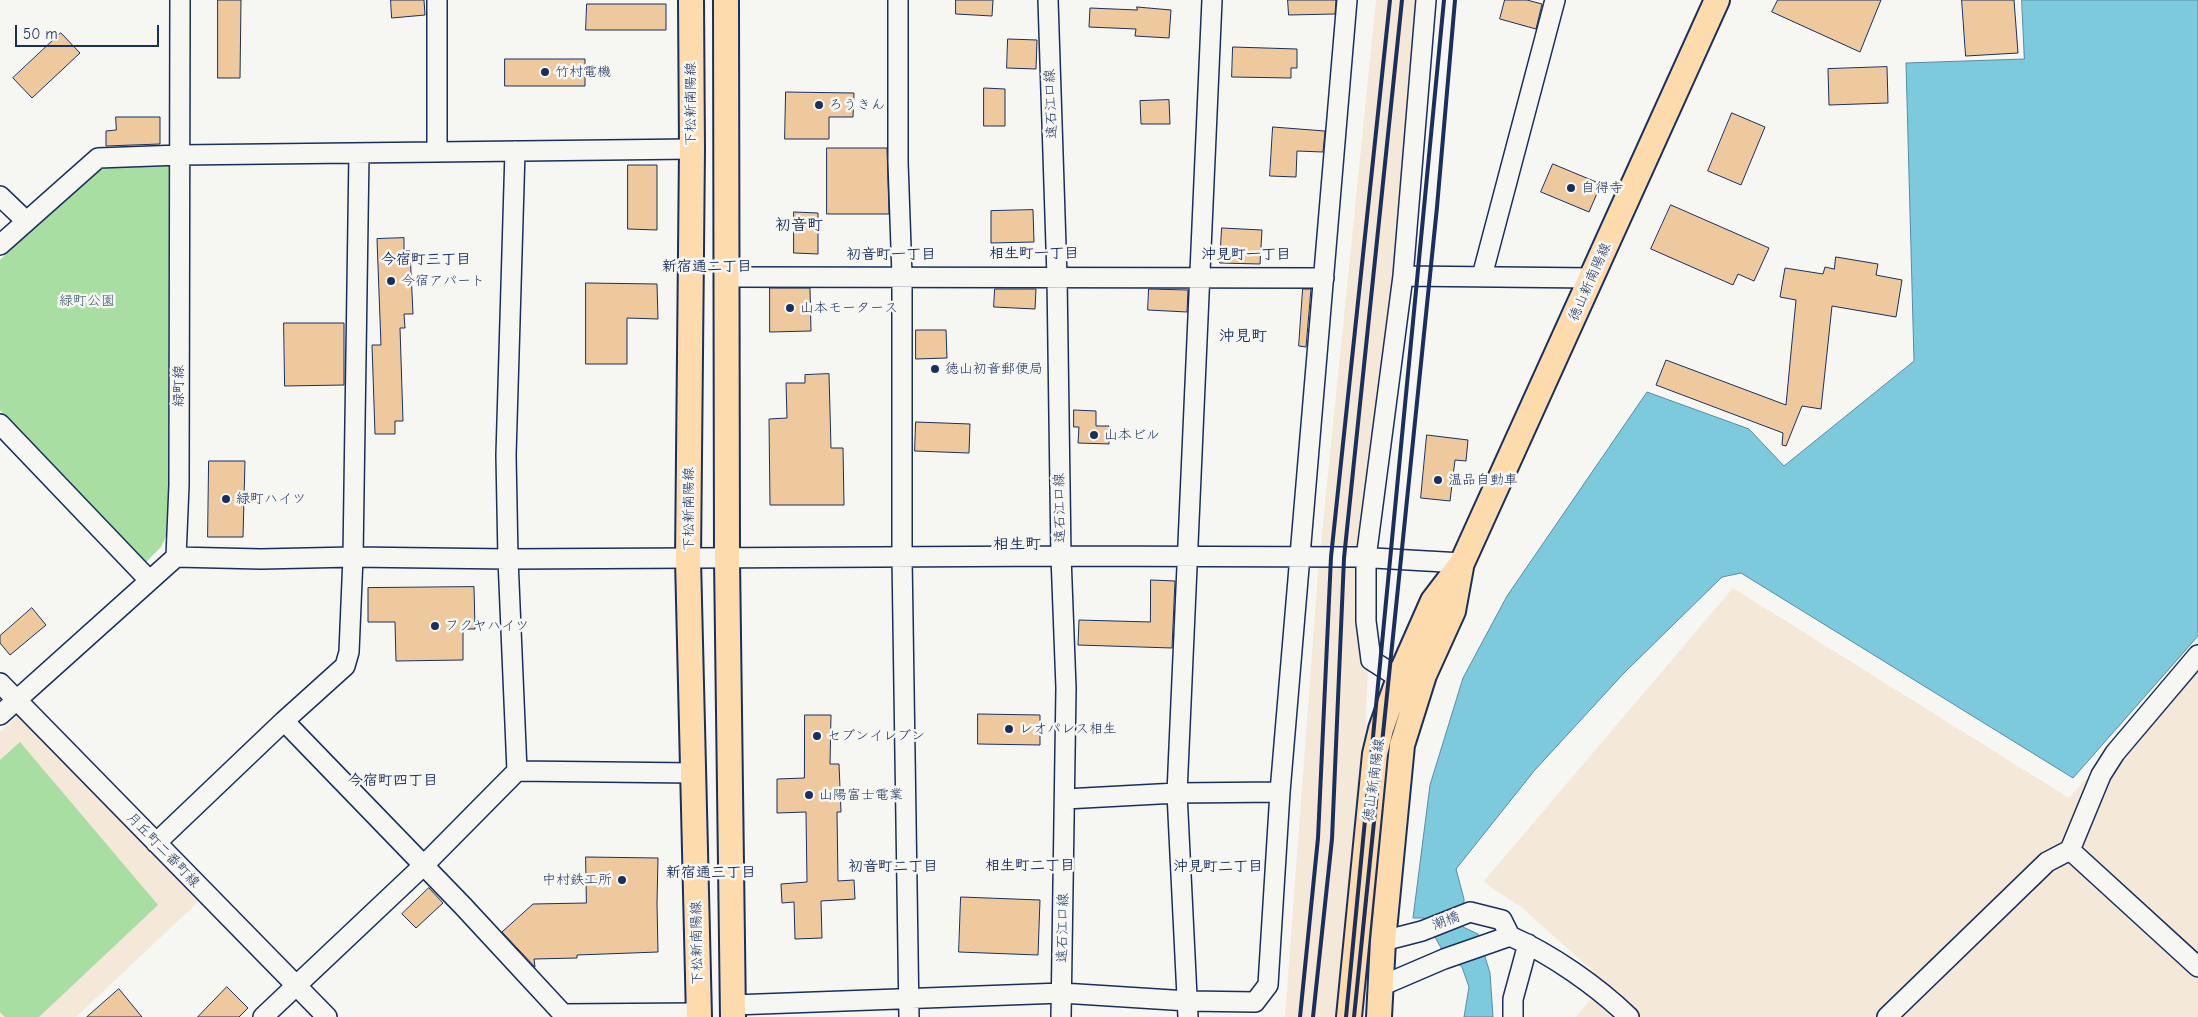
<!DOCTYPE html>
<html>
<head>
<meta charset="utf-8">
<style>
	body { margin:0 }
	#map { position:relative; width:2198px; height:1017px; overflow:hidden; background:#f6f6f2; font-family:"Comic Neue",sans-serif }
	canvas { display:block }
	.scale { position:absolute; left:15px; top:25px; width:144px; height:22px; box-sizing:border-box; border:2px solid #1b2f5e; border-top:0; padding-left:6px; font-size:15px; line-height:18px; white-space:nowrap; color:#1b2f5e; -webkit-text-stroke:4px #f6f6f2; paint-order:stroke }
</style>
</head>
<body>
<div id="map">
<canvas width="2198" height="1017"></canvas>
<div class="scale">50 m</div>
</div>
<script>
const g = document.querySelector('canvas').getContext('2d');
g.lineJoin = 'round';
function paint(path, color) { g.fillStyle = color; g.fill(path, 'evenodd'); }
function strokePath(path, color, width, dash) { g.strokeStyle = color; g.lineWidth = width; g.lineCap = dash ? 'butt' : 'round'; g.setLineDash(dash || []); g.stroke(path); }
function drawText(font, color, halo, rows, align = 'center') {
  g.font = font + ' "Comic Neue","Klee One",sans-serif'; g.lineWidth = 5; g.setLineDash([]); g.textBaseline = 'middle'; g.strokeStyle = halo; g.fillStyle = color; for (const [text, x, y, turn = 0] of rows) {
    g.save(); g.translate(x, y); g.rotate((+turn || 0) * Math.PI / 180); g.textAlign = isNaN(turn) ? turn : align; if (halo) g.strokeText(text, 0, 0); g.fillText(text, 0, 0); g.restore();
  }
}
const built = new Path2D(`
	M1376 0H1421L1375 530 1361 813V1017H1285L1318 573Z
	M1733 588 2069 798 2198 654V1017H1576L1605 982 1520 906 1494 890 1484 881Z
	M19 714 198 902 76 1017H0V732Z`);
const green = new Path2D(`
	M178 156 170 528 161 547 144 564 0 410V260L92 170Z
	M20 742 158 905 39 1017H5L0 1012V760Z`);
const water = new Path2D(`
	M2022 0H2198V636L2073 778 1741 573 1722 577 1624 673 1534 771 1456 869 1464 899 1463 927 1478 934 1490 973 1493 1017H1464L1469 987 1462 967 1444 953 1424 918H1413L1430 785 1463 678 1507 596 1647 392 1749 429 1784 466 1914 361 1906 63 2024 59Z`);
const building = new Path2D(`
	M218 0H241L240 78H218Z
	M391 0H424L425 15 392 18Z
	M956 0H993L992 16 956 14Z
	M1288 0H1336L1335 14 1289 15Z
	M1505 0H1527L1542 4 1536 29 1500 19Z
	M1778 0H1881L1860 52 1772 12Z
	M1962 0H2014L2018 53 1966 56Z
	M587 4H666V30H586Z
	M1137 7 1171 10 1169 38 1135 36 1136 29 1089 27 1090 8 1137 10Z
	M61 33 80 53 32 98 13 78Z
	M1008 39 1037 40 1036 69 1007 68Z
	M1233 47 1297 49V68H1291V78L1232 77Z
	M505 59H585V86H505Z
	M1887 67 1888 103 1829 105 1828 69Z
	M984 88 1005 89V126H984Z
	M786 92 854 93 853 117H829V139H785Z
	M1169 100 1170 124H1141L1140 101Z
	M1732 113 1765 127 1741 185 1708 171Z
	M116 117H160V144L106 146V131L116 130Z
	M1273 127 1325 131 1323 152 1297 151 1296 177 1270 176Z
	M827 148H887L889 214H827Z
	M1553 164 1601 184 1589 212 1541 192Z
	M628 165H657V230L628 229Z
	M1671 205 1769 248 1754 281 1738 274 1733 285 1651 249Z
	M1033 210 1034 242 991 243V211Z
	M794 212 818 213V254L794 253Z
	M1222 228 1262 230 1260 264 1220 263Z
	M404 238V251H410L413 314H404L405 328H400L403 421H395V434H375L372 345H381L377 239Z
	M1836 257 1878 264 1876 275 1902 280 1896 317 1832 306 1821 409 1802 406 1786 446 1782 445 1783 433 1656 385 1666 360 1786 405 1796 300 1780 297 1785 268 1823 274 1825 267 1834 269Z
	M586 283 657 284 658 319 627 318V364H586Z
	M770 288H810L811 331 770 332Z
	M995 289H1036L1035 309 994 307Z
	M1149 289 1188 290 1187 312 1148 310Z
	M1303 289H1311L1306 347 1299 346Z
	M284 323H344V385L285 386Z
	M916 330H946L947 358 916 359Z
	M829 374 831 448H843L844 505H770L769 419 787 418 786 383H805V375Z
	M1074 410 1096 411V426H1109V444L1078 443 1079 427H1074Z
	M916 422 970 424 969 453 915 451Z
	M1427 435 1468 440 1466 461 1455 460 1450 501 1421 498Z
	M209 461H245L243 537H208Z
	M1151 580 1175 581 1172 648 1078 645 1079 620 1150 622Z
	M474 587 475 629H463V660L396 661 395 622H368V588Z
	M32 608 46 625 10 655 0 643V636Z
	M978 714 1040 715V745L978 744Z
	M805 715H831L830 764H839L841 812H837L838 881 854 880 855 899 821 901 822 938 795 939 794 902 782 903 781 884 807 882 806 812 777 813V779L804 778Z
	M586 857 658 858 657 903 658 952 577 955V958L534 959 535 967 502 932 533 904 586 903Z
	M429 888 443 903 416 928 402 914Z
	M961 897 1040 900 1038 955 959 952Z
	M227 987 248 1008 239 1017H198Z
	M119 989 142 1017H87Z`);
const minor = new Path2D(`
	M437 0V152
	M898 0V162L902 276V557L909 1017
	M1048 0 1057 277 1061 556 1066 688 1061 1017
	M515 151 506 455 508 559 517 771
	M0 196 25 220
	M0 245 98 158 180 155 692 149
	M1403 276 1592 278
	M1482 276 1555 0
	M728 277 1324 278
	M0 424 149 580
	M176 557 261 559 353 557 508 559 1061 556 1356 557 1462 563
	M1399 678 1371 660 1366 621V558L1403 276 1426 0
	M0 683 327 1017
	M0 715 176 557 179 485 180 0
	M284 721 463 906 563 1014 699 1013
	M1065 799 1177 793 1280 792
	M156 843 284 721 345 666 349 652 353 557 359 153
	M2070 850 2198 967
	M1383 941 1422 931 1470 912 1502 920 1510 936
	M1381 986 1444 959 1510 936C1551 954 1597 986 1629 1017
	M733 1005 1062 993 1188 1001 1255 1002 1268 985 1280 792 1347 0
	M263 1017 424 865 517 771 693 773
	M1188 1017 1177 793 1212 0
	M1513 1017V999L1528 944
	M1887 1017 2047 862 2070 850 2101 775 2115 753 2198 655`);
const major = new Path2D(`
	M691 0 692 149 688 559 699 1017
	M726 0 727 559 733 1017
	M1349 1017 1375 754 1381 729 1399 678 1433 601 1462 563 1717 0
	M1379 1017 1383 941 1402 745 1424 675 1453 611 1461 567`);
const rail = new Path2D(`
	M1300 1017 1318 838 1331 557 1390 0
	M1313 1017 1332 839 1344 558 1402 0
	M1346 1017 1444 0
	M1354 1017 1437 207 1455 0`);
const markers = [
	[545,72,5,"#1b2f5e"],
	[819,105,5,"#1b2f5e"],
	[1571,188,5,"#1b2f5e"],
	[391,281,5,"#1b2f5e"],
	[790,308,5,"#1b2f5e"],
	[935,369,5,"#1b2f5e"],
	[1094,435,5,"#1b2f5e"],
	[1438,480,5,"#1b2f5e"],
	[226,499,5,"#1b2f5e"],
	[435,626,5,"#1b2f5e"],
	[1009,729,5,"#1b2f5e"],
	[817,736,5,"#1b2f5e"],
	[809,795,5,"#1b2f5e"],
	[622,880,5,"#1b2f5e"]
];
const poiNames = [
	["竹村電機",555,72],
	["ろうきん",829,105],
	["自得寺",1581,188],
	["今宿アパート",401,281],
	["山本モータース",800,308],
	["徳山初音郵便局",945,369],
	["山本ビル",1104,435],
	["温品自動車",1448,480],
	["緑町ハイツ",236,499],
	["フクヤハイツ",445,626],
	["レオパレス相生",1019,729],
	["セブンイレブン",827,736],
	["山陽富士電業",819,795],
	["中村鉄工所",612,880,"right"]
];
const streetNames = [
	["下松新南陽線",691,104,-90],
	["遠石江口線",1051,104,-92],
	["徳山新南陽線",1590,282,-66],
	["緑町線",179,386,-90],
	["遠石江口線",1060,508,-91],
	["下松新南陽線",689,509,-90],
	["徳山新南陽線",1374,780,-82],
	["月丘町二番町線",163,850,46],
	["潮橋",1446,921,-21],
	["遠石江口線",1063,928,-89],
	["下松新南陽線",697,943,-91]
];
const parkNames = [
	["緑町公園",87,301]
];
const neighbourhoodNames = [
	["相生町一丁目",1034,254],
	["初音町一丁目",891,255],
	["沖見町一丁目",1246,255],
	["今宿町三丁目",426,260],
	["新宿通二丁目",707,267],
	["今宿町四丁目",393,781],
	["相生町二丁目",1030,866],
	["初音町二丁目",893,867],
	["沖見町二丁目",1218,867],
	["新宿通三丁目",711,873]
];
const quarterNames = [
	["初音町",799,225],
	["沖見町",1243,336],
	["相生町",1017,544]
];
paint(built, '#f4e8d9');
paint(green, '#a8dea1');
paint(water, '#7dcadd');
strokePath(water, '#568caa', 1);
paint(building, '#eec99e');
strokePath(building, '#1b2f5e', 1);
strokePath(minor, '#1b2f5e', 22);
strokePath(major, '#1b2f5e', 28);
strokePath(minor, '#f6f6f2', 19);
strokePath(major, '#fedbac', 24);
strokePath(rail, '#1b2f5e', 4);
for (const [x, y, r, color] of markers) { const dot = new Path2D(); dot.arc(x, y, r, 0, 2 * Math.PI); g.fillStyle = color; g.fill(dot); strokePath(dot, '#f6f6f2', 2); }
drawText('14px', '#1b2f5e', '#f6f6f2', poiNames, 'left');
drawText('14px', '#1b2f5e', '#f6f6f2', streetNames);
drawText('14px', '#3e5b6f', '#f6f6f2', parkNames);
drawText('bold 15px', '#1b2f5e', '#f6f6f2', neighbourhoodNames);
drawText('bold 16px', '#1b2f5e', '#f6f6f2', quarterNames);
</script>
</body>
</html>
